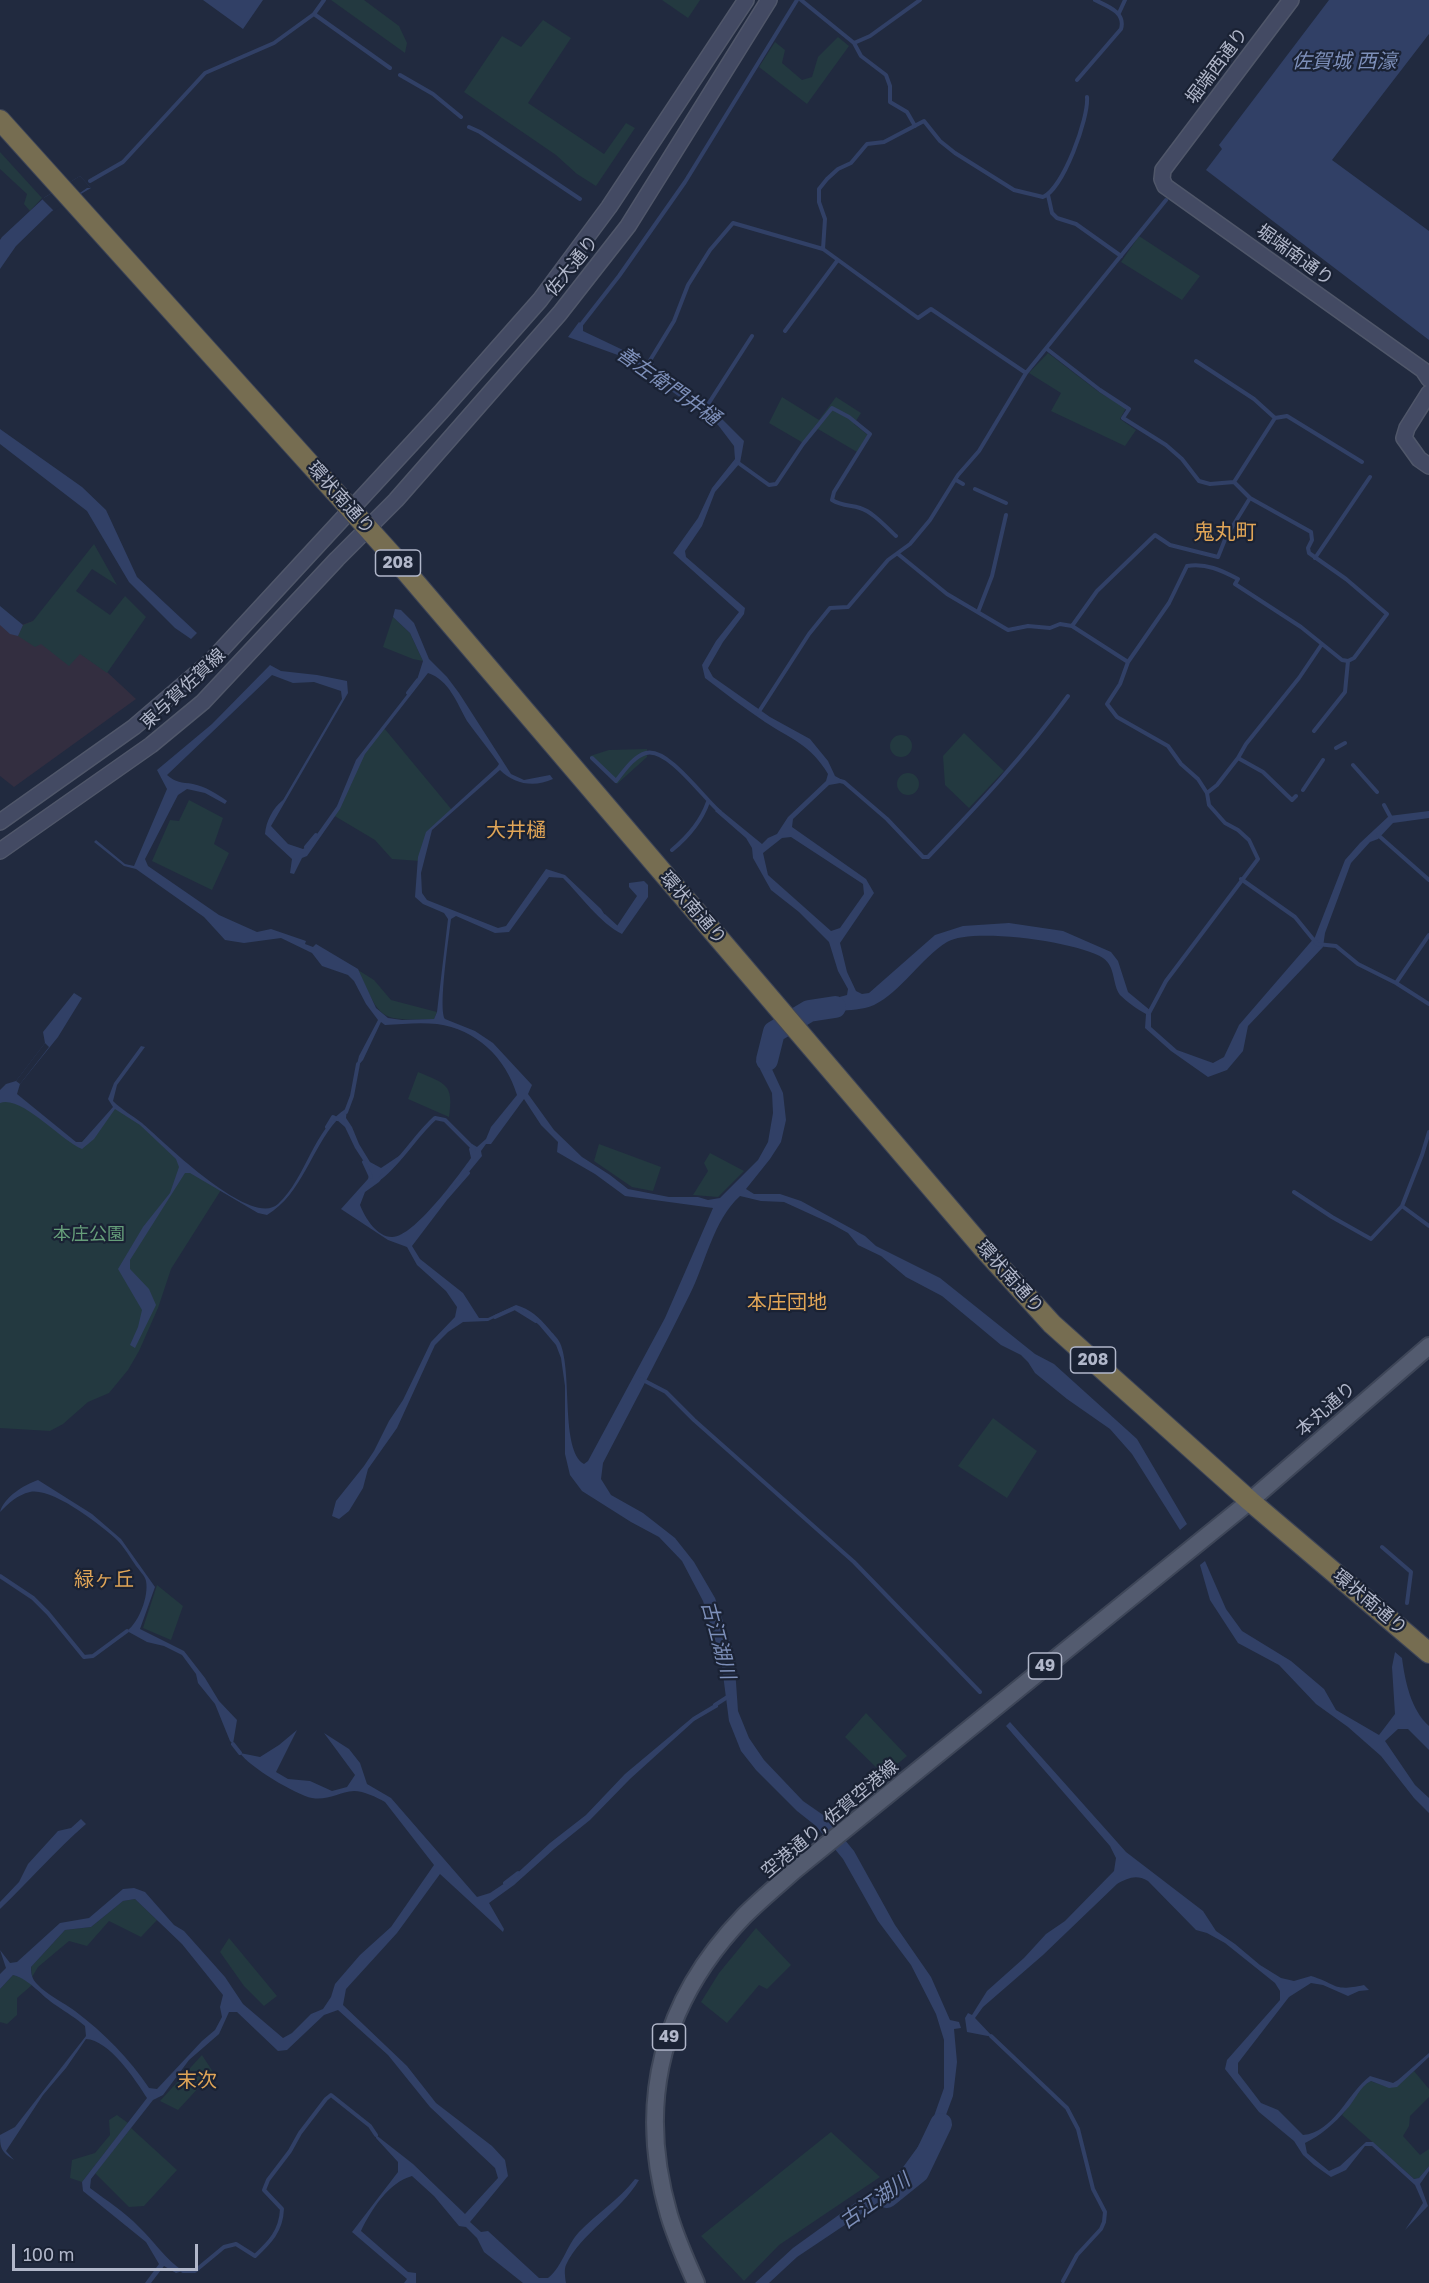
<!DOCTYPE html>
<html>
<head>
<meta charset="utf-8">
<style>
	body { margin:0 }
	#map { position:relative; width:1429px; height:2283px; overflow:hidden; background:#212a3f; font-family:"Golos Text",sans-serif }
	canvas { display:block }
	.scale { position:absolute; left:12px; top:2244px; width:186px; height:27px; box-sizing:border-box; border:3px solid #b1b7ca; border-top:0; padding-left:8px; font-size:18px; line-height:21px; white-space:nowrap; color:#b1b7ca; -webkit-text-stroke:4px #1a2234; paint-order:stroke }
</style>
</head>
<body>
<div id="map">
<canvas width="1429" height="2283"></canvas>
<div class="scale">100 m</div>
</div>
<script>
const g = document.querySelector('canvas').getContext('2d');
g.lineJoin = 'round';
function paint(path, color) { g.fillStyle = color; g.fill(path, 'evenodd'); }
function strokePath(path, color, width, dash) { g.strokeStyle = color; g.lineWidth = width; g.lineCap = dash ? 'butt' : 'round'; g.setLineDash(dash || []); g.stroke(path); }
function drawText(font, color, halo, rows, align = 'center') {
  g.font = font + ' "Golos Text","Noto Sans JP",sans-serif'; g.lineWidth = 4.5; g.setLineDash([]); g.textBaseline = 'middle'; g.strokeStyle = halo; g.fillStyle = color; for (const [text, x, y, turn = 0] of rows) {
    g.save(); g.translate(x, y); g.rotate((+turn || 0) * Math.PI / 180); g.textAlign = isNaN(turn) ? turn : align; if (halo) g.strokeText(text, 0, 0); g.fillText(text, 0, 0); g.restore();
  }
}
const medical = new Path2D(`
	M0 613 19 626 33 621 107 672 136 699 14 787 0 776Z`);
const green = new Path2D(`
	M331 0H364L399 26 407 43 405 53Z
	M662 0H700L688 18Z
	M543 20 571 38 528 103 604 154 626 123 635 128 596 186 577 174 556 155 464 92 502 36 521 47Z
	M838 37 849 46 807 104 759 67 775 42 785 50 782 63 802 80 812 77 818 57Z
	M0 152 42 198 30 211 24 204 27 194 0 169Z
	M1139 236 1200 276 1182 300 1121 262Z
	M1048 353 1099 392 1126 408 1120 419 1136 430 1125 446 1051 411 1061 393 1029 373Z
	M782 397 819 420 836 397 861 413 854 424 868 435 857 452 818 429 805 444 769 423Z
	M94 544 117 585 92 569 76 591 110 615 125 596 146 617 107 673 80 654 69 666 41 644 35 647 18 636 23 625 33 621Z
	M393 617 410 633 423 661 413 659 383 647Z
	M384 728 452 810 430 831 420 861 392 859 375 840 333 815 364 752Z
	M964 733 1004 771 969 808 945 785 943 756Z
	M890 746a11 11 0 1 1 22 0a11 11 0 1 1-22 0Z
	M647 749V757L617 784 590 756 609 750Z
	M897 784a11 11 0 1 1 22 0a11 11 0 1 1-22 0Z
	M189 800 223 818 214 844 229 853 212 890 152 861 170 820 179 821Z
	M358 970 374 980 391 1000 437 1012 434 1019C377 1021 381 1019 358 970Z
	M418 1072C446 1084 454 1084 449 1117L408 1099Z
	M10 1094 75 1142 81 1143 114 1107 140 1124 174 1156 221 1190 171 1269 158 1308 139 1351 128 1370 109 1393 88 1402 63 1424 50 1431 0 1428V1100Z
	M599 1144 661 1167 653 1191 632 1187 594 1161Z
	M710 1153 744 1171 718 1197 693 1195 708 1171 704 1163Z
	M993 1418 1037 1451 1007 1498 958 1466Z
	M157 1585 183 1606 171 1640 143 1628Z
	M866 1713 907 1756 884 1775 845 1737Z
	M135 1899 157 1920 141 1937 109 1921 87 1946 69 1941 38 1967 32 1977 31 1967 65 1930 91 1927 123 1901Z
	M756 1928 791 1965 767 1989 759 1985 727 2023 701 2002 719 1973Z
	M229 1938 277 1996 264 2006 244 1986 220 1952Z
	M13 1975 26 1979 32 1985 17 1998V2015L7 2024 0 2022V1989Z
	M202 2055 213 2072 178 2110 160 2101Z
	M1414 2071 1429 2089V2097L1410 2116 1409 2126 1403 2136 1420 2155 1429 2149V2166L1419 2178 1414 2179 1342 2115 1364 2085 1371 2081C1396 2091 1394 2089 1414 2071Z
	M117 2115 128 2123 82 2182 70 2178 72 2160 95 2153 110 2135 109 2120Z
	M131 2128 177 2170 144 2206 129 2207 95 2173Z
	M831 2132 880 2177 779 2245 744 2281 701 2236Z`);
const water = new Path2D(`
	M203 0H263L243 29Z
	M1329 0H1429V34L1332 160 1429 231V340L1206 170 1222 149 1219 145Z
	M80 176 91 188 52 211 16 246 0 269V240L2 237 45 197Z
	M579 322 583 325V331L644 360H653L654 368 710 407 744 441 740 463 715 492 702 526 685 551 686 557 745 608 744 614 723 642 708 668 713 677 770 717 810 739 828 761 835 776 846 782 829 785 793 819 792 827 866 879 874 893 840 943 847 972 856 991 862 994 869 993 935 935 963 926 1009 923 1063 931 1111 952 1118 961 1128 992 1151 1011V1027L1177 1050 1213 1063 1224 1057 1239 1025 1315 937 1345 860 1360 843 1389 816 1429 811V818L1393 823 1378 839 1370 842 1351 863 1325 933 1323 947 1248 1026 1243 1051 1227 1070 1208 1077 1171 1051 1145 1028 1146 1014C1137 1009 1127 1002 1120 995 1112 984 1116 967 1103 958 1079 942 972 927 947 942 920 959 901 992 874 1005 862 1010 850 1010 838 1011 829 1012 820 1015 811 1018L802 1007 847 995 848 989 838 971 829 942 799 912 771 890 753 858 752 848 746 838 715 811 718 808 762 844 768 838 777 834 788 817 826 781 828 774C811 745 791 739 765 722 744 708 725 693 705 678L702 665 716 641 739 612 673 553 698 518 712 488 735 459 734 446 718 425 626 358 568 337ZM791 837 863 884 864 894 840 928 831 931 768 875 763 853 782 838Z
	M0 429 82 487 106 510 137 577 197 633 191 639 175 628 129 582 87 511 0 444Z
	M0 606 23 625 18 636 10 634 0 625Z
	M395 609 401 610 414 623 429 659 447 677 459 693 511 774 524 780 550 775 553 779C534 788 514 784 500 770L432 830 421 873 422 893 427 900 498 928 506 926 546 869 565 875 601 909 610 923 617 926 637 896 629 887V883L644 881 648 885V897L622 934C600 923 581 896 563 878L549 877 509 932 495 933 456 916 451 919C449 936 438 1009 445 1019L475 1031 493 1043 532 1085 528 1094 554 1130 582 1157 610 1175 628 1189 669 1197H698L708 1200 720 1198 758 1160 768 1142 773 1113 772 1093 760 1069 764 1035 769 1027 779 1038 775 1046 771 1067 783 1093 786 1120 781 1142 770 1159 746 1189 754 1194H780L801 1201 865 1236 876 1246 940 1278 1035 1354 1054 1364 1137 1439 1187 1524 1180 1530 1132 1454 1110 1429 1067 1399 1035 1373 1028 1362 1021 1355 1001 1345 942 1296 906 1277 881 1256 858 1245 848 1233 830 1223 784 1202 761 1201 740 1196C713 1221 706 1262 690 1294 662 1351 632 1407 603 1463L601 1479 611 1495 643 1513 675 1538 694 1562 715 1598 734 1654 738 1711 749 1738 764 1760 803 1801 826 1817 854 1851 895 1925 931 1977 950 2020 959 2022 961 2028 954 2029 957 2062 953 2096 937 2139 906 2184 797 2257 769 2283H755L793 2248 901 2170 928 2133 944 2088V2040L936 2014 911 1965 878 1921 843 1859 816 1826 797 1811 756 1770 741 1751 729 1721 721 1659 703 1601 682 1561 659 1537 631 1522 582 1491 570 1475 565 1454V1386L561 1358 556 1345 539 1325 523 1311 515 1308 488 1321 463 1322 448 1332 435 1345 397 1428 368 1469 363 1488 349 1511 339 1519 332 1516 336 1501 364 1466 374 1451 389 1421 403 1400 431 1342 455 1317 457 1307 446 1291 417 1265 407 1247 388 1240 341 1209 368 1179 370 1171 355 1148 345 1127 337 1120C311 1149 302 1194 267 1215L258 1213 190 1173H185L130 1260V1269L149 1289 156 1305 135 1348 130 1345 138 1327 142 1310 118 1269 143 1227 170 1193 179 1167 176 1159 140 1125 115 1109 94 1139 82 1149C61 1141 22 1095 0 1103V1090L6 1084 16 1081 45 1043 43 1032 74 993 82 998 58 1037 20 1084 17 1094 76 1142H82L113 1107 108 1099 114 1083 141 1046 145 1047 117 1085 113 1101C122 1110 132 1115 142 1123 163 1141 251 1229 278 1204 307 1177 313 1129 347 1108L346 1118 352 1127 359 1144 370 1162 381 1168 402 1154 379 1182 365 1192 360 1205C365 1218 377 1237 392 1237 413 1238 459 1175 471 1158L469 1149 472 1144 477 1147 486 1139 491 1127 517 1095C506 1058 476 1029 437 1024 420 1022 402 1024 385 1025L381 1022 363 1060 356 1068 359 1056 378 1020 366 1004 354 981 348 975 322 966 312 953 281 938 244 943 225 940 204 917 136 869 124 866 94 842 96 840 125 864 134 866 167 789 157 770 212 724 270 665 281 671 317 675 347 681 348 693 271 826 288 844 303 849 310 844 337 806 356 760 416 683 423 661 410 633 393 617ZM428 673C449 680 457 703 467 721 477 735 489 749 499 764L497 767 426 832 418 857 415 897 423 904 444 913 448 919 437 1012 434 1019 402 1020 388 1018 376 1008 358 969 316 944 313 947 305 944 306 941 271 929 257 932 219 915 148 866 145 859 178 795 187 789 205 793 225 804 227 801C216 793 206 787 193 784 181 782 176 783 167 775L272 675 293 683 314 682 341 691 342 699 283 800C273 808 266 821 265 834L292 859 290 873 294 874 302 858 307 856 340 809 365 754ZM524 1099 541 1125 558 1142 557 1152 595 1174 625 1196 713 1208 665 1318 588 1461 584 1464C560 1450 573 1372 560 1343 558 1338 552 1333 549 1329 539 1317 530 1309 516 1305L488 1318H479L463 1293 420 1259 412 1246 450 1196 449 1193 455 1186 459 1184 482 1156 481 1151 486 1144H491Z
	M38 1480 92 1514 121 1539 155 1587 140 1629 184 1651 205 1678 219 1701 237 1720 233 1744 230 1741 215 1704 198 1683 196 1674 182 1655 164 1646 147 1642 127 1631C139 1622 149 1596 146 1581 145 1576 139 1570 136 1566 130 1557 124 1547 117 1540 101 1525 52 1487 30 1492 17 1495 9 1503 0 1512 4 1497 24 1485 38 1480Z
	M1205 1561 1226 1609 1242 1631 1291 1661 1324 1689 1336 1710 1379 1735 1395 1714 1392 1667 1395 1652 1402 1658C1405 1681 1411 1710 1429 1726V1750L1408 1729H1398L1385 1741 1415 1785 1429 1798V1813L1414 1798 1381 1756 1348 1727 1316 1704 1279 1665 1238 1643 1210 1600 1200 1565Z
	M718 1702V1707L694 1721 630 1779 590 1820 554 1849 514 1885 489 1903 504 1929 503 1932 440 1874 397 1933 346 1989 343 2005 407 2066 436 2103 492 2146 505 2160 508 2176 470 2222 481 2232 488 2231 539 2278H548C563 2266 566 2246 579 2232 597 2213 619 2200 635 2179L639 2180C621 2211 580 2234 566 2265 564 2269 565 2277 566 2283H523L484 2252 477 2238 466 2227 459 2226 434 2196 412 2176C389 2182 371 2210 361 2231L408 2272 416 2273V2283H404L407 2279 352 2232 398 2172V2162L376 2138V2135L413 2164 465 2214 498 2178 495 2168 430 2107 388 2055 338 2010 324 2015 287 2050 278 2051 237 2012H229L219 2034 189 2060 163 2095 153 2100 91 2179 90 2188C107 2201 125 2212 139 2227 154 2241 166 2260 183 2271L176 2273 164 2266 151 2283H145L159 2264 146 2242 83 2191 82 2182 147 2098C135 2079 109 2040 86 2039L66 2068 43 2095 6 2151 14 2160C2 2152 0 2149 0 2135L15 2127 86 2036 85 2026C76 2018 67 2013 57 2006 41 1996 31 1980 13 1975L0 1989V1974L6 1968 0 1950 10 1963 17 1962 60 1923 89 1918 123 1889 134 1888 145 1892 174 1925 184 1931 225 1977 243 2004 283 2038 292 2033 311 2014 323 2009 331 1997 335 1984 360 1955 391 1927 434 1865 385 1802C376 1797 364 1791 354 1791 339 1792 327 1801 312 1798 296 1795 248 1766 240 1753L260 1757 279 1745 297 1730 276 1772 288 1779 310 1781 332 1791 347 1787 355 1775 324 1733 349 1749 360 1763 367 1784 391 1798 477 1897 490 1893 511 1879 550 1843 586 1815 625 1774 693 1717ZM135 1899 182 1944 223 1995 220 2007 222 2017 215 2030 202 2041 157 2089 149 2088C130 2059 103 2032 75 2011 63 2002 47 1995 37 1984 32 1979 31 1974 31 1967L65 1930 91 1927 123 1901Z
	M1010 1722 1126 1852 1203 1911 1216 1931 1235 1944 1260 1965 1281 1978 1294 1981 1311 1976C1338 1984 1332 1992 1364 1985L1369 1990 1359 1991 1348 1996 1323 1985 1311 1983 1289 1997 1238 2063V2073L1261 2103 1278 2110 1303 2135C1333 2133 1348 2093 1370 2076L1393 2083 1398 2080 1429 2053V2057L1397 2087 1389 2088 1371 2081C1359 2087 1355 2101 1346 2110 1335 2123 1320 2136 1305 2143L1307 2153 1329 2171 1340 2166 1366 2142H1373L1414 2179 1419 2178 1429 2166V2171L1420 2184 1428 2206 1405 2230 1423 2203 1415 2185 1372 2146H1365L1346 2170 1331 2177 1314 2165 1303 2155 1294 2141 1259 2112 1225 2069 1227 2060 1280 2000V1991L1275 1983 1225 1943 1207 1933 1196 1930 1148 1881C1136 1874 1128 1878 1117 1884L1043 1955 983 2007 975 2018 993 2037 967 2032 965 2018 968 2013 972 2015 987 1991 1024 1958 1046 1934 1065 1921 1114 1871 1116 1858 1110 1846 1006 1726Z
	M81 1819 86 1824C55 1851 29 1881 0 1909V1902L19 1882 28 1864 58 1831 71 1828Z`);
const pier = new Path2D(`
	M80 176 91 188H87L54 211 42 199Z
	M45 1043 49 1047 20 1084 16 1081Z`);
const stream = new Path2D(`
	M801 0 854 43 861 56 886 75 890 86V102L907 112 915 126
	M1119 13 1125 0
	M314 14 390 68
	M854 43 870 36 920 0
	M400 75 433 94 461 117
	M1077 80 1121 29C1126 12 1107 6 1095 0
	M469 127 480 132 580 199
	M90 181 123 162 205 73 274 43 314 14 324 0
	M1048 195 1052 213 1057 218 1076 224 1121 256
	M823 249 825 219 819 202V189L827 179 838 169 851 163 867 144 884 142 924 121 940 141 955 153 1014 190 1043 197C1063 189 1089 118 1087 97
	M580 326 619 276 685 182 797 0
	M785 331 837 261
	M1047 349 1100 390 1129 409 1123 418 1166 445 1182 459 1199 481 1210 484 1234 482
	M1196 361 1254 399 1275 418
	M649 362 674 321 688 285 710 250 733 223 823 249 918 318 931 309 1026 373 1166 200
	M705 409 752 336
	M737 462 769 485 776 484 803 444 832 408 849 417 870 434 834 492 832 500C842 506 850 505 860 508 873 512 886 527 896 536
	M956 480 963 484
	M975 489 1006 503
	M898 554 947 594 1008 630 1028 626 1050 628 1060 624 1072 626 1128 662
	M1315 558 1370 477
	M978 612 992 576 1006 515
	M1072 626 1097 591 1155 535 1170 545 1218 557 1226 537 1250 498
	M408 693 418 680
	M758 713 809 634 830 608 848 607 888 560 910 544 930 520 958 475 979 451 1026 373
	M1314 731 1345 692 1348 661
	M1336 748 1345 743
	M592 758 616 781C624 771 634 756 646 753 668 747 704 799 720 812
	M1238 758 1246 744 1299 678 1322 644
	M1353 765 1377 792
	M840 781 844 782 887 819 923 857H928C977 806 1026 754 1068 696
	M1303 790 1323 760
	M1207 793 1217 785 1238 758 1263 772 1292 800 1296 796
	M1384 805 1391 818
	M1378 835 1429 880
	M306 847 316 835
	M672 850C689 836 701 822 708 802
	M1241 879 1295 917 1317 944 1336 946 1358 964 1396 983 1429 1004
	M604 916 616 927
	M1396 983 1429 935
	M1149 1013 1166 981 1258 859 1249 840 1238 830 1225 823 1209 805 1207 793 1198 779 1181 764 1168 746 1117 717 1107 704 1120 684 1128 662 1169 603 1187 566C1206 563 1221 570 1238 579L1235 584 1301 627 1342 660 1348 661 1354 658 1387 614 1346 579 1309 553 1308 548 1312 540 1311 532 1250 498 1234 482 1275 418 1287 416 1362 462
	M346 1112 352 1096 358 1064
	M327 1127 333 1117 337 1119
	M364 1162 371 1177
	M381 1177C402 1160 415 1136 435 1118L445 1120 474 1149
	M1294 1192 1332 1217 1371 1239 1402 1206 1422 1155 1429 1132
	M447 1197 468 1173
	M1402 1206 1429 1226
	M495 1317 515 1308 536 1321
	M641 1379 666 1392 694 1420 854 1562 980 1692
	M1382 1547 1411 1572 1407 1603
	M0 1576 33 1598 48 1613 84 1657 93 1656 127 1631
	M715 1705 729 1696
	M233 1744 240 1753
	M505 1883 518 1873
	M991 2036 1067 2108 1078 2129 1093 2189 1105 2212 1104 2222 1101 2229 1077 2255 1063 2281
	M183 2271H195L224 2247 236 2244 255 2256C270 2242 281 2231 282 2209L264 2190 268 2180 290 2151 300 2133 326 2099 331 2095 370 2126 376 2135`);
const river = new Path2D(`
	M767 1060 774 1032 809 1011 835 1007
	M887 2197 918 2172 941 2124`);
const secondary = new Path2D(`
	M1291 0 1163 170 1162 179 1165 186 1423 370 1429 379
	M1429 393 1407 428 1404 438 1419 459 1429 466
	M0 822 134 727 211 661 441 412 540 300 609 207 746 0
	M0 851 151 745 203 702 337 559 396 500 560 313 628 226 769 0`);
const primary = new Path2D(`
	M696 2283C686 2261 676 2238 669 2215 636 2102 662 2001 744 1916 760 1900 778 1885 795 1870L1250 1501 1429 1346`);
const highway = new Path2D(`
	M0 120 391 554 983 1248 1052 1324 1250 1501 1429 1653`);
const shields = [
	[398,563,45],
	[1093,1360,45],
	[1045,1666,33],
	[669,2037,33]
];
const shieldNames = [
	["208",398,563],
	["208",1093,1360],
	["49",1045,1666],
	["49",669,2037]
];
const streetNames = [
	["堀端西通り",1217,66,-53],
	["堀端南通り",1295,255,36],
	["佐大通り",572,266,-51],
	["環状南通り",341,498,48],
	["東与賀佐賀線",183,689,-43],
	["環状南通り",693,908,49],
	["環状南通り",1010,1277,48],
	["本丸通り",1326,1409,-41],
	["環状南通り",1370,1602,40],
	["空港通り, 佐賀空港線",830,1819,-40]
];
const parkNames = [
	["本庄公園",89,1234]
];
const waterNames = [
	["佐賀城 西濠",1344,62],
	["善左衛門井樋",668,386,35],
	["古江湖川",718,1640,75],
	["古江湖川",875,2201,-35]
];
const neighbourhoodNames = [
	["大井樋",516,831],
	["本庄団地",787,1303],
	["緑ヶ丘",104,1580],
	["末次",197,2081]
];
const quarterNames = [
	["鬼丸町",1225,532]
];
paint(medical, '#332e40');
paint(green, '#233940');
paint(water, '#314066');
paint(pier, '#212a3f');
strokePath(stream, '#314066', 4);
strokePath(river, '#314066', 22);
strokePath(secondary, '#50576a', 18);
strokePath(primary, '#3e4658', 20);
strokePath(highway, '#3d4457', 22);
strokePath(secondary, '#434a63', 15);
strokePath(primary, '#535b6f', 16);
strokePath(highway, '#766d51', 20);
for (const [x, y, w] of shields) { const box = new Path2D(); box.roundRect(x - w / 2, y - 13, w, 26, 4.5); g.fillStyle = '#1a2234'; g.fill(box); strokePath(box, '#b1b7ca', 1.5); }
drawText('bold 16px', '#b1b7ca', null, shieldNames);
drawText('18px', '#b1b7ca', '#1a2234', streetNames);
drawText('18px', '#669e7a', '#1a2234', parkNames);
drawText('italic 20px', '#7d8fb9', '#1a2234', waterNames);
drawText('20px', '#e0a557', '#1a2234', neighbourhoodNames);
drawText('21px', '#e0a557', '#1a2234', quarterNames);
</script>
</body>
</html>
